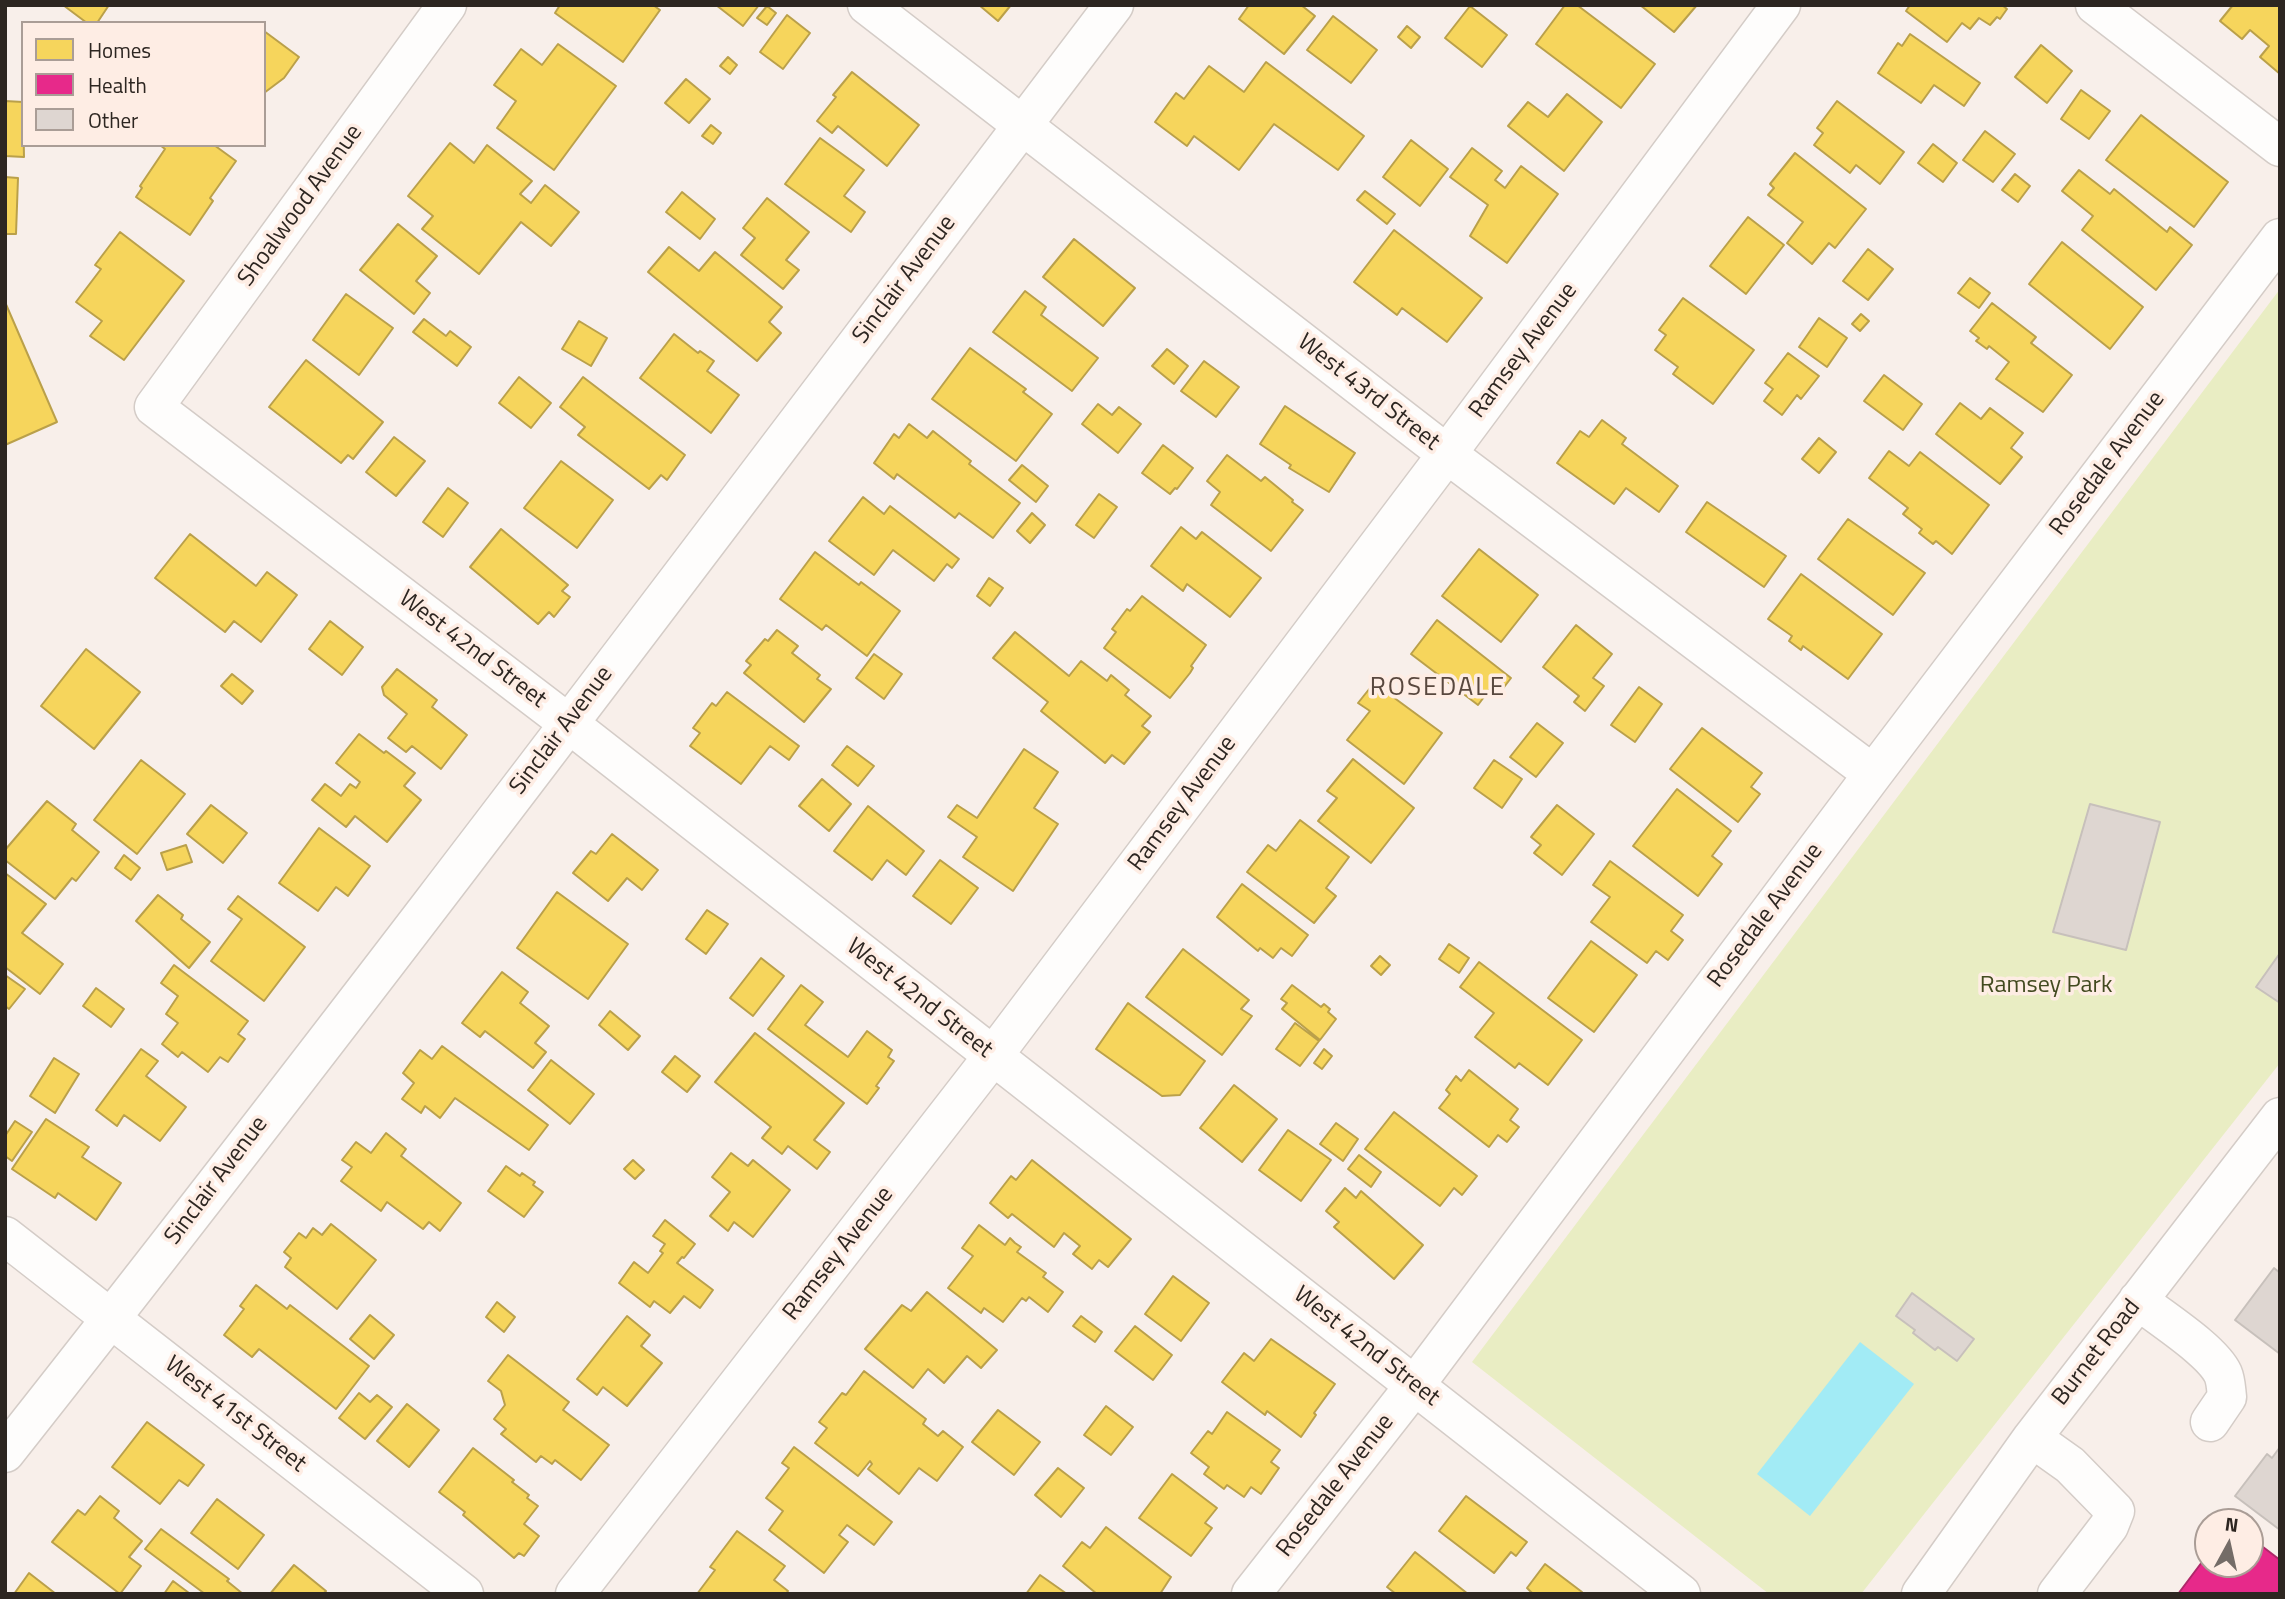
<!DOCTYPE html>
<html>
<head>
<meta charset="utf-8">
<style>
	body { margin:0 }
	#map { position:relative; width:2285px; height:1599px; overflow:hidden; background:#f8efea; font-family:"Titillium Web",sans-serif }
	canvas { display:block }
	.frame { position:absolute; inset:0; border:7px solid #2d2621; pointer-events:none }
	.legend { position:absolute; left:21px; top:21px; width:245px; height:126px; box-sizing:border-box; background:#feede4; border:2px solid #aa9d96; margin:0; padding:9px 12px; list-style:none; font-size:21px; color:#2d2621 }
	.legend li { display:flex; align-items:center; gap:14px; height:35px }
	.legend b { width:35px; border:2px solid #aa9d96 }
	.north { position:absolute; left:2194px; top:1508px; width:70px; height:70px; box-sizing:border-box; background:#feede4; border:2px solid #aa9d96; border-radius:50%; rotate:8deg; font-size:19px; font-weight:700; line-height:28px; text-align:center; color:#2d2621 }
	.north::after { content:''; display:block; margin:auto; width:24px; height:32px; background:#746c67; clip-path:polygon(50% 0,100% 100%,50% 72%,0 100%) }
</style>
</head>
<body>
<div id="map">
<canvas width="2285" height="1599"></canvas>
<div class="frame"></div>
<ul class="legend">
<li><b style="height:19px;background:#f6d55c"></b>Homes</li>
<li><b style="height:19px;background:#e7298a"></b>Health</li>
<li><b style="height:19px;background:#ded6d1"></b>Other</li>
</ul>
<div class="north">N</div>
</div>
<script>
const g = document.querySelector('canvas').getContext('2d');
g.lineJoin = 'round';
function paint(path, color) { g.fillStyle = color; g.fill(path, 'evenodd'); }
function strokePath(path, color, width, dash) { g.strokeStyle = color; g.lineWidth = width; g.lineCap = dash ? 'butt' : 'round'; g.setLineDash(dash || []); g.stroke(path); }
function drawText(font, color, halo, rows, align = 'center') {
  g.font = font + ' "Titillium Web",sans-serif'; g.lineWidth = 7; g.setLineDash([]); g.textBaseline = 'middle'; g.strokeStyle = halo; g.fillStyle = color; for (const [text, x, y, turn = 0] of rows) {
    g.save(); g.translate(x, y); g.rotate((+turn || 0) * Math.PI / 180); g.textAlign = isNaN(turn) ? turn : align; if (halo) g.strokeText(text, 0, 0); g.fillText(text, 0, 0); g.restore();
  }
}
const green = new Path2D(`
	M2280 289V1063L1861 1594H1769L1472 1362Z`);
const water = new Path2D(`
	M1860 1342 1914 1384 1810 1516 1757 1474Z`);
const homes = new Path2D(`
	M63 5H109L97 23H87Z
	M560 5H653L660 10 623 62 555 13Z
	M716 5H759L743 26Z
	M979 5H1011L998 21Z
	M1249 5H1301L1315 16 1284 54 1239 19Z
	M1565 5H1577L1655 64 1621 108 1536 44Z
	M1640 5H1697L1674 32Z
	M1910 5H2002L2007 9 2000 19 1997 17 1990 25 1979 18 1970 29 1962 23 1947 42 1906 11Z
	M2233 5H2280V74L2260 57 2269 46 2250 30 2242 39 2220 21Z
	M767 6 776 13 767 25 757 18Z
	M1470 6 1507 35 1482 67 1445 38Z
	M787 15 810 33 783 69 760 52Z
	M1333 16 1377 50 1351 83 1307 50Z
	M1407 26 1420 37 1411 48 1398 37Z
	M264 31 299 57 284 78 264 93Z
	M1910 34 1980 83 1964 106 1934 85 1921 103 1878 73 1898 43 1902 46Z
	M558 44 616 86 554 170 497 128 516 101 494 85 521 49 542 65Z
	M2041 45 2072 71 2047 103 2015 77Z
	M728 57 737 65 730 74 720 66Z
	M1266 62 1364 136 1338 170 1274 124 1239 170 1194 136 1187 146 1155 122 1176 93 1184 99 1209 66 1244 92Z
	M852 72 919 125 887 166 838 126 832 133 817 121 836 97 833 95Z
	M686 79 710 99 689 123 665 103Z
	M2081 90 2110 111 2089 139 2061 119Z
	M1567 94 1602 122 1564 171 1508 126 1528 102 1548 117Z
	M5 101 23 102 24 157 5 156Z
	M1837 101 1904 152 1880 184 1856 165 1850 173 1814 145 1823 133 1817 128Z
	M2141 115 2228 182 2194 227 2106 160Z
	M711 125 721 133 713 144 702 136Z
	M1985 131 2015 154 1993 182 1963 160Z
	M820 138 864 170 844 196 865 212 851 232 785 184Z
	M1411 140 1448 169 1420 206 1383 177Z
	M450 143 474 163 487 145 532 181 520 194 531 203 545 185 579 212 551 246 521 222 479 274 422 229 433 216 408 196Z
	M1933 144 1957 163 1943 182 1918 163Z
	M160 145H214L236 161 210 198 213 201 190 235 136 197 142 188 140 186 165 149Z
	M1472 148 1502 171 1495 180 1505 188 1521 166 1558 194 1507 263 1470 236 1488 205 1450 177Z
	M1795 153 1866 209 1835 248 1829 243 1812 264 1787 243 1803 222 1768 195 1774 188 1770 184Z
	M2079 170 2110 194 2114 189 2167 232 2170 227 2192 245 2156 290 2082 230 2093 216 2062 191Z
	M2015 174 2030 186 2018 202 2002 190Z
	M5 177 18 178 16 234H5Z
	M1365 191 1395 214 1387 224 1357 200Z
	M682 192 715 219 700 239 666 212Z
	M767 198 809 232 786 260 799 270 783 289 741 255 755 238 743 228Z
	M1748 217 1784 245 1746 294 1710 266Z
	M398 224 437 256 416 281 430 293 414 314 360 270Z
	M1394 230 1482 298 1447 342 1402 308 1397 315 1354 282Z
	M120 232 184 281 124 360 90 336 102 321 76 302 101 269 95 265Z
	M1074 239 1135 288 1103 326 1043 277Z
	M2062 242 2143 307 2110 349 2029 284Z
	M669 247 699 271 715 252 782 307 769 322 781 333 757 361 648 272Z
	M1868 249 1893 269 1868 300 1843 281Z
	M1970 278 1990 293 1979 308 1958 293Z
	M1025 291 1046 307 1041 315 1098 358 1072 391 993 332Z
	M346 294 393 328 359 375 313 340Z
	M1683 298 1754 350 1713 404 1673 374 1678 367 1655 350 1666 335 1659 330Z
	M5 302 57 422 5 445Z
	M1992 303 2036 337 2031 343 2072 375 2043 412 1996 379 2009 362 1989 346 1987 349 1976 341 1979 338 1970 331Z
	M1861 314 1869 321 1860 331 1852 324Z
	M1819 318 1847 338 1827 367 1799 347Z
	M424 319 446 336 450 331 471 347 457 366 413 332Z
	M579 321 607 338 591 366 562 349Z
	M674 334 698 353 700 351 714 361 707 371 739 395 711 433 640 378Z
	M970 348 1026 389 1023 392 1052 414 1016 461 932 399Z
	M1167 349 1188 366 1174 384 1152 366Z
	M1788 353 1819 376 1801 399 1797 395 1782 415 1764 401 1773 389 1765 383Z
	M306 360 383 422 353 459 348 455 341 463 269 407Z
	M1204 361 1239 387 1216 417 1181 391Z
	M1884 375 1922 404 1903 430 1864 401Z
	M519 377 551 403 531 428 499 403Z
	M583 377 685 455 667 480 661 475 649 489 578 435 585 427 560 407Z
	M1960 403 1981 419 1990 408 2023 433 2011 448 2022 457 2000 484 1936 434Z
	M1098 404 1112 415 1119 407 1141 424 1118 453 1082 424Z
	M1285 406 1355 453 1329 492 1289 468 1291 465 1260 444Z
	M1602 420 1626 438 1622 444 1678 486 1659 512 1626 488 1614 504 1557 463 1580 431 1589 437Z
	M909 424 927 438 933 431 971 461 969 464 1020 503 993 538 959 513 955 518 897 474 894 479 874 463 894 434 899 438Z
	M394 437 425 461 396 496 366 472Z
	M1819 438 1836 452 1819 473 1802 459Z
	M1163 445 1193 468 1177 489 1175 488 1170 494 1142 473Z
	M1889 451 1909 466 1920 452 1989 505 1952 554 1936 541 1933 544 1919 533 1922 529 1903 514 1908 508 1869 478Z
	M1227 455 1261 481 1265 477 1293 500 1292 502 1303 510 1271 551 1211 505 1220 492 1207 481Z
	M561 461 613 500 577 548 524 508Z
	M1022 465 1048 486 1036 502 1009 480Z
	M448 488 468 503 443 537 423 522Z
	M1099 494 1117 507 1094 538 1076 525Z
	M863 497 884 514 890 506 959 559 952 568 947 564 934 581 893 550 874 575 829 541Z
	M1707 502 1786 556 1764 587 1686 532Z
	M1032 513 1045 525 1030 543 1017 531Z
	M1848 519 1925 573 1893 615 1818 559Z
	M1181 527 1196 539 1202 532 1261 578 1230 617 1187 584 1183 591 1151 566Z
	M501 529 568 585 562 591 570 597 554 617 549 612 538 624 470 567Z
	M190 534 256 586 267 572 297 595 261 642 234 621 225 632 155 578Z
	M1479 549 1538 595 1501 642 1442 596Z
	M815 552 859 585 861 582 900 611 867 656 826 625 822 630 780 599Z
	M1801 574 1882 634 1848 679 1803 646 1801 650 1789 641 1792 636 1768 619Z
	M989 578 1003 588 990 606 977 596Z
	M1142 596 1206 645 1191 666 1193 668 1190 673 1170 698 1104 648 1116 632 1112 629 1127 609 1130 611Z
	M1437 620 1511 678 1498 695 1490 689 1478 705 1411 654Z
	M330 621 363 647 342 675 309 649Z
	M1576 625 1612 654 1593 678 1604 686 1585 711 1574 702 1579 696 1543 667Z
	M777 630 798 646 792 653 820 675 817 679 831 689 804 722 744 673 751 665 746 661 765 639 768 641Z
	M1015 632 1069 676 1081 661 1107 681 1111 675 1129 690 1125 695 1151 716 1142 726 1150 732 1124 764 1112 755 1105 763 1041 711 1048 702 993 658Z
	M86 649 140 692 94 749 41 706Z
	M874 654 902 674 884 699 856 678Z
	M397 669 437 700 432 707 467 735 441 769 412 746 406 752 388 738 407 714 384 695 382 687Z
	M232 674 253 691 242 704 221 686Z
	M1374 683 1442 733 1404 784 1347 740 1370 711 1358 703Z
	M1639 687 1662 704 1635 742 1611 725Z
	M727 692 799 746 789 760 770 746 741 784 690 746 700 733 693 728 712 703 716 706Z
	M1537 723 1563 743 1536 777 1510 757Z
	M1702 728 1762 773 1751 787 1760 794 1738 822 1670 769Z
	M359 734 384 753 386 751 415 773 404 786 421 800 387 842 355 816 346 827 312 800 325 784 341 796 350 784 356 788 360 782 336 763Z
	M847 746 874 766 858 786 832 765Z
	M1024 749 1058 772 1034 808 1058 824 1013 891 963 857 977 837 948 817 957 805 977 818Z
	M1353 759 1414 808 1371 863 1318 821 1337 798 1327 791Z
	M141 760 185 794 137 854 94 820Z
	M1494 760 1522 779 1502 808 1474 788Z
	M822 779 851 804 829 831 799 806Z
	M1677 789 1731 831 1712 856 1722 864 1698 896 1633 846Z
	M47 801 76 824 72 830 99 852 76 881 72 878 55 899 5 860V850Z
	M211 805 247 833 223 863 187 834Z
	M1557 805 1594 834 1562 875 1534 853 1541 845 1531 837Z
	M868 806 924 851 906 875 887 860 872 880 834 851Z
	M1300 820 1349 857 1326 888 1336 896 1314 923 1247 872 1268 845 1276 851Z
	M319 828 370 866 348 896 336 887 318 911 279 883Z
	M612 834 658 870 642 890 627 878 608 901 573 873 591 851 596 854Z
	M186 845 192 862 167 870 161 853Z
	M124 855 140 868 131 880 115 868Z
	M940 860 978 888 951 924 913 896Z
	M1610 861 1683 915 1671 931 1683 940 1668 960 1656 951 1647 963 1591 922 1610 897 1593 885Z
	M5 873 46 904 22 933 63 964 40 994 5 967Z
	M1242 884 1308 935 1292 956 1281 948 1273 958 1260 948 1258 951 1217 917Z
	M557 892 628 944 588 999 517 948Z
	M158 895 183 915 181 919 210 942 189 968 136 921Z
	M238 896 305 947 264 1001 211 961 242 919 228 909Z
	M707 910 728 924 706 954 686 939Z
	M1591 941 1637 975 1594 1032 1548 998Z
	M1449 944 1469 958 1459 973 1439 959Z
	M1183 949 1249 1000 1241 1009 1252 1016 1222 1055 1146 997Z
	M1380 956 1390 965 1381 975 1371 966Z
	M761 958 784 976 753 1016 730 998Z
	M1479 962 1582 1040 1548 1085 1519 1063 1515 1068 1475 1037 1494 1013 1460 987Z
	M174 965 248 1021 238 1034 245 1039 228 1062 220 1057 208 1072 182 1052 178 1057 162 1044 178 1023 166 1014 178 996 161 983Z
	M502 972 528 992 520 1003 549 1026 535 1043 546 1052 533 1068 485 1031 480 1037 462 1023Z
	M5 975 25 989 9 1009 5 1006Z
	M801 985 823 1002 805 1025 848 1057 867 1031 892 1050 888 1057 894 1061 876 1086 879 1088 867 1104 768 1029Z
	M1292 985 1321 1007 1324 1004 1330 1009 1328 1012 1336 1019 1320 1040 1282 1009 1287 1003 1281 999Z
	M96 988 124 1009 111 1027 83 1006Z
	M1128 1003 1205 1061 1180 1095 1162 1096 1096 1049Z
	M610 1011 640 1036 628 1050 599 1025Z
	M1295 1023 1319 1041 1300 1066 1276 1049Z
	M755 1033 844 1103 814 1140 830 1152 817 1169 788 1146 782 1154 762 1138 771 1127 715 1082Z
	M442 1046 548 1125 529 1150 455 1098 440 1118 425 1106 421 1113 402 1099 414 1083 403 1073 420 1050 432 1059Z
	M141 1049 158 1061 146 1076 186 1107 160 1141 124 1115 117 1126 96 1110Z
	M1324 1049 1332 1056 1322 1069 1314 1063Z
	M675 1056 700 1076 687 1092 662 1072Z
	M54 1058 79 1074 55 1113 30 1096Z
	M551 1060 594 1094 570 1124 528 1090Z
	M1469 1070 1518 1109 1510 1120 1519 1127 1507 1142 1498 1135 1489 1147 1439 1108 1450 1094 1446 1090 1456 1076 1461 1081Z
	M1234 1085 1277 1119 1242 1162 1200 1128Z
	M1394 1112 1477 1176 1462 1195 1454 1188 1440 1206 1365 1149Z
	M46 1119 89 1147 82 1157 121 1183 96 1220 58 1193 55 1198 12 1169Z
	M15 1121 32 1132 12 1161 5 1156V1136Z
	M1336 1123 1358 1139 1343 1161 1320 1144Z
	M1288 1130 1331 1160 1301 1201 1259 1170Z
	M386 1133 406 1149 401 1156 461 1203 440 1231 429 1222 423 1229 387 1202 381 1211 341 1181 352 1167 342 1160 356 1142 371 1153Z
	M731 1153 748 1166 753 1160 790 1190 753 1237 734 1222 728 1231 710 1216 730 1192 712 1177Z
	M1359 1155 1381 1172 1371 1187 1348 1169Z
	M633 1160 644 1170 635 1179 624 1169Z
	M1032 1160 1131 1239 1108 1267 1099 1260 1092 1269 1073 1254 1080 1246 1064 1233 1054 1247 1012 1214 1008 1218 990 1203 1011 1176 1016 1180Z
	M506 1166 520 1176 522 1173 535 1182 533 1185 543 1192 524 1217 488 1191Z
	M1345 1188 1356 1198 1361 1191 1423 1245 1394 1279 1334 1227 1339 1222 1326 1211Z
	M665 1220 695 1244 684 1258 682 1257 677 1263 713 1290 700 1308 684 1296 670 1313 654 1301 650 1307 619 1283 634 1262 648 1273 663 1253 660 1251 665 1244 653 1236Z
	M331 1224 376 1260 337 1309 285 1267 291 1258 284 1252 299 1233 306 1238 313 1228 322 1235Z
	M979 1225 1005 1245 1010 1238 1015 1243 1021 1247 1017 1252 1046 1273 1043 1277 1063 1292 1048 1312 1029 1297 1026 1301 1022 1298 1003 1322 984 1308 981 1313 948 1288 973 1256 962 1248Z
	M1173 1276 1209 1303 1181 1341 1145 1314Z
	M256 1285 287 1309 290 1305 369 1366 336 1409 259 1349 252 1357 224 1335 244 1309 240 1306Z
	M927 1292 997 1350 981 1368 967 1356 944 1383 928 1369 913 1388 865 1349 902 1305 911 1311Z
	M497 1302 515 1317 504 1332 486 1317Z
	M370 1315 394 1335 374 1359 350 1339Z
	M627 1316 650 1335 641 1346 662 1363 627 1406 603 1387 597 1395 577 1379Z
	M1081 1316 1102 1332 1095 1342 1073 1326Z
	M1135 1326 1172 1355 1153 1380 1115 1351Z
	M1271 1339 1335 1384 1314 1413 1316 1415 1301 1437 1267 1411 1265 1415 1222 1382 1244 1353 1254 1361Z
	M508 1355 569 1402 563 1410 609 1445 581 1480 555 1460 552 1464 541 1456 536 1462 501 1434 506 1429 494 1419 505 1405 501 1391 488 1381Z
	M864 1371 926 1419 923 1424 938 1436 943 1431 963 1447 937 1481 919 1468 899 1494 868 1469 872 1464 870 1461 858 1476 815 1443 827 1428 819 1422 842 1393 846 1395Z
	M359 1393 370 1402 377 1395 392 1407 365 1439 339 1418Z
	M407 1404 439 1430 409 1467 377 1441Z
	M1106 1406 1133 1427 1111 1455 1084 1435Z
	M998 1410 1040 1442 1014 1475 972 1442Z
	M1227 1412 1280 1450 1271 1462 1279 1468 1261 1494 1251 1487 1244 1497 1227 1485 1224 1489 1204 1474 1209 1467 1191 1453 1208 1431 1212 1434Z
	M147 1422 204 1465 188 1486 179 1480 160 1504 112 1467Z
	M794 1447 892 1522 874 1545 847 1525 839 1535 848 1542 824 1573 769 1530 783 1511 766 1498 789 1468 782 1463Z
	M473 1448 514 1480 512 1482 529 1495 527 1498 538 1506 524 1524 539 1536 524 1556 519 1553 514 1558 463 1515 465 1512 439 1492Z
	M1058 1468 1084 1488 1061 1517 1035 1495Z
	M1172 1474 1217 1508 1205 1523 1212 1528 1191 1556 1139 1518Z
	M100 1496 119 1511 114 1518 142 1541 129 1557 141 1566 120 1594 52 1542 78 1510 85 1515Z
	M1466 1496 1527 1542 1516 1556 1511 1552 1494 1573 1439 1531Z
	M217 1499 264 1535 238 1569 191 1533Z
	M1106 1527 1171 1577 1160 1594H1097L1063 1566 1082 1542 1090 1548Z
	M161 1529 229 1579 227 1581 243 1594H205L145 1549Z
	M737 1531 785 1566 774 1580 788 1591 786 1594H697L715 1570 710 1567Z
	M1415 1552 1468 1594H1396L1387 1587Z
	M1545 1564 1582 1592 1580 1594H1533L1527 1588Z
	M294 1565 326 1591 323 1594H270Z
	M29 1573 56 1594H14Z
	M1040 1575 1067 1594H1026Z
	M173 1581 189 1593V1594H164Z`);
const health = new Path2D(`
	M2250 1537 2280 1560V1594H2178L2208 1554V1564H2250Z`);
const building = new Path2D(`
	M2090 804 2160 822 2126 950 2053 932Z
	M2280 953V1003L2256 987Z
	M2274 1268 2280 1273V1354L2235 1320Z
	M1912 1293 1974 1339 1957 1361 1938 1347 1935 1350 1913 1333 1915 1330 1896 1316Z
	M2280 1447V1530L2235 1496 2267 1454 2272 1458Z`);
const minor = new Path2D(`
	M447 5 154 407 568 723 1681 1594
	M867 5 1447 454 1873 774
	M2095 5 2280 147
	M5 1236 464 1594
	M2138 1300C2160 1318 2212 1350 2223 1374 2226 1381 2226 1389 2227 1397L2210 1422
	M2032 1438 2070 1465 2115 1511 2109 1526 2057 1594
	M5 1453C382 976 746 489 1114 5
	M575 1594 993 1056 1447 454 1781 5
	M1251 1594 1415 1385 1873 774 2280 238
	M1921 1594 2032 1438 2280 1117`);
const streetNames = [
	["Shoalwood Avenue",301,206,-54],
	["Sinclair Avenue",905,280,-53],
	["Ramsey Avenue",1524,351,-53],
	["West 43rd Street",1368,393,38],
	["Rosedale Avenue",2108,464,-53],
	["West 42nd Street",472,650,37],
	["Sinclair Avenue",562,731,-53],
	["Ramsey Avenue",1183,804,-53],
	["Rosedale Avenue",1766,916,-53],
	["West 42nd Street",919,999,38],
	["Sinclair Avenue",217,1181,-53],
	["Ramsey Avenue",839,1254,-52],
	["West 42nd Street",1366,1347,38],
	["Burnet Road",2097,1353,-52],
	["West 41st Street",235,1415,38],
	["Rosedale Avenue",1336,1486,-52]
];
const parkNames = [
	["Ramsey Park",2046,986]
];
const neighbourhoodNames = [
	["ROSEDALE",1438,689]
];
paint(green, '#e9edc3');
paint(water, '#a2ebf5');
paint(homes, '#f6d55c');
strokePath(homes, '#baa04a', 2);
paint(health, '#e7298a');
strokePath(health, '#af286a', 2);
paint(building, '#ded6d1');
strokePath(building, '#c7c0bb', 2);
strokePath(minor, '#d4ccc7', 41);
strokePath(minor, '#fefdfc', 38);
drawText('24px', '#2d2621', '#feede4', streetNames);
drawText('24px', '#424a20', '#feede4', parkNames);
g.letterSpacing = '2px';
drawText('26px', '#59483e', '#feede4', neighbourhoodNames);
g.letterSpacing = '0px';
</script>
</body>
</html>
